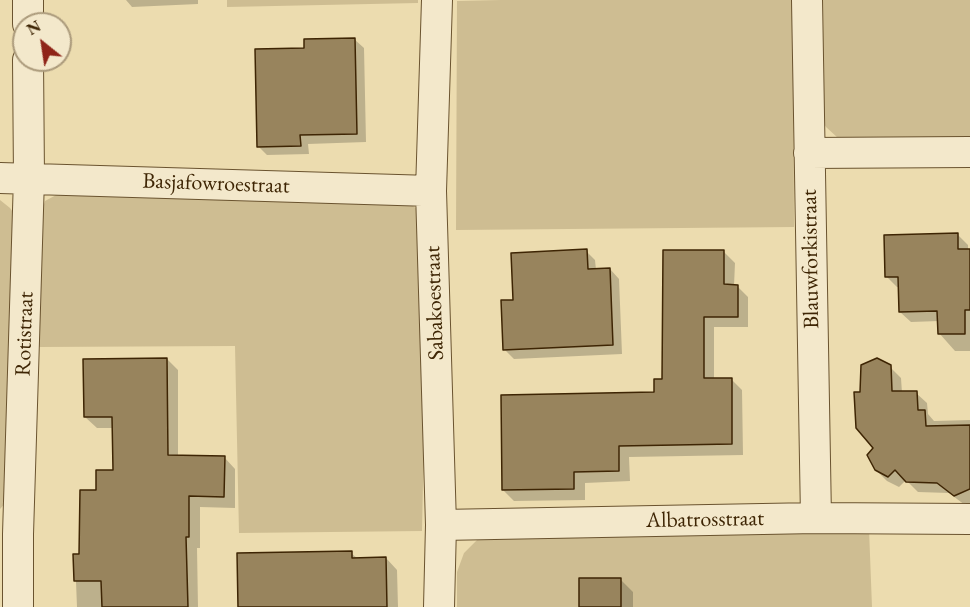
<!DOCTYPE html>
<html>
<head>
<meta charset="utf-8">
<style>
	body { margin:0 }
	#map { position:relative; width:970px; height:607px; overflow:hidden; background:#ecdcaf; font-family:"EB Garamond",serif }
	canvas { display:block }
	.north { position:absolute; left:12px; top:12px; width:60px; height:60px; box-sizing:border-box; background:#f3e8cb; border:2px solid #ab9a7b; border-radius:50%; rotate:330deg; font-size:16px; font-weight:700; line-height:24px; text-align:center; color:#3e2504 }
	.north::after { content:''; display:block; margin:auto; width:21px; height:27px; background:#8f2418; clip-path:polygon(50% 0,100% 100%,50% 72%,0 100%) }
</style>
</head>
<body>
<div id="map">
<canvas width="970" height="607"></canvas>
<div class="north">N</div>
</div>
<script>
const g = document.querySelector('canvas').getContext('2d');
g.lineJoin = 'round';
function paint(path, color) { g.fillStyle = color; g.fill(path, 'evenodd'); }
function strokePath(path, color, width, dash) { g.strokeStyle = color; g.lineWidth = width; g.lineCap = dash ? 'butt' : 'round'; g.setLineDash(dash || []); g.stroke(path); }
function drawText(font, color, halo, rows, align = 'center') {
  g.font = font + ' "EB Garamond",serif'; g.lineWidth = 6; g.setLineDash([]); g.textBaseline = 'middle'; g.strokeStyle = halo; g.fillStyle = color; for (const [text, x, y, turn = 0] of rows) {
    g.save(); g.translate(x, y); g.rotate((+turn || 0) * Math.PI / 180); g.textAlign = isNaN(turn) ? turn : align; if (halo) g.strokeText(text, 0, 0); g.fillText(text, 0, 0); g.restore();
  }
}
const green = new Path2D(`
	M227 0H418V3L227 7Z
	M501 0H793L794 227 456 230 457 1Z
	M818 0H970V140L838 138 826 127 818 114Z
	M60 193 402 198 417 209 428 240 422 531 239 533 235 346 38 347 42 211 45 201Z
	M0 200 10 208 18 219 9 499 0 509Z
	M869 529 872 607H457V572L464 553 479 538Z`);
const shadow = new Path2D(`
	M126 0H198V4L132 7Z
	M354 39 364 48 366 142 308 144 309 154 267 155 258 146 305 49Z
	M957 234 968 245V250H970V351H955L939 333V321L911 322 900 312V287H897L887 277Z
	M586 251 595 260 596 270 610 269 619 279 622 354 514 359 505 350 515 301Z
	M724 252 735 263 734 286H737L748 297V327H714V380L731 379 742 390 743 455 629 457 630 481 585 483V500L514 501 503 490 656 393 663 381Z
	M167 359 178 370V457H224L235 469V508L200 507V548H197L198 607H77L75 556 80 555 98 491 114 471 113 428H97L85 417Z
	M890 367 901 378 902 393H916L927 403 928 414 934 421 970 420V504L965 505 949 493 918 492 906 480 899 487 887 481 876 470 875 448 861 394Z
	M351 553 358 559 386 558 397 570 398 607H240Z
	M620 579 633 592V607H581Z`);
const building = new Path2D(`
	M355 38 357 134 300 135 301 146 257 147 255 49 304 48V39Z
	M958 233V249H970V310H965V334H938L937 311 899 312 898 277H885L884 235Z
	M587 249 588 269 610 268 613 345 503 350 501 300H513L511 253Z
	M663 250H724V284L738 285V317H704V378H732V444L619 446V471L574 472V489L502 490 501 395 654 392V379H662Z
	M167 358 168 455 225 456 224 497 189 496V537H186L188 607H102L101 581H74L73 554H79L80 490H96V470H113L112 417H84L83 359Z
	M877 358 891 365 892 391H917L918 410H925L926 426 970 425V489L954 496 937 483 906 482 895 470 888 477 875 470 867 455 873 448 856 428 854 392H860L861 365Z
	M352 551V558L386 557 387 607H238L237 553Z
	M579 578H621V607H579Z`);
const minor = new Path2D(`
	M28 0V24
	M437 0 431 191 441 525 439 607
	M807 0 816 518
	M809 153 970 152
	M0 178 431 191
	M441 525 816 518 970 519
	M18 607V534L29 178 28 60`);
const streetNames = [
	["Basjafowroestraat",216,184,2],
	["Blauwforkistraat",811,259,-91],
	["Sabakoestraat",435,303,-92],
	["Rotistraat",25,334,-88],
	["Albatrosstraat",705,520,-1]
];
paint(green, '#cebd92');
paint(shadow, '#0003');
paint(building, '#98845d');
strokePath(building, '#3e2504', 1.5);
strokePath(minor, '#6a532f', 32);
strokePath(minor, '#f3e8cb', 30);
drawText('22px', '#3e2504', '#f3e8cb', streetNames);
</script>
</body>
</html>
